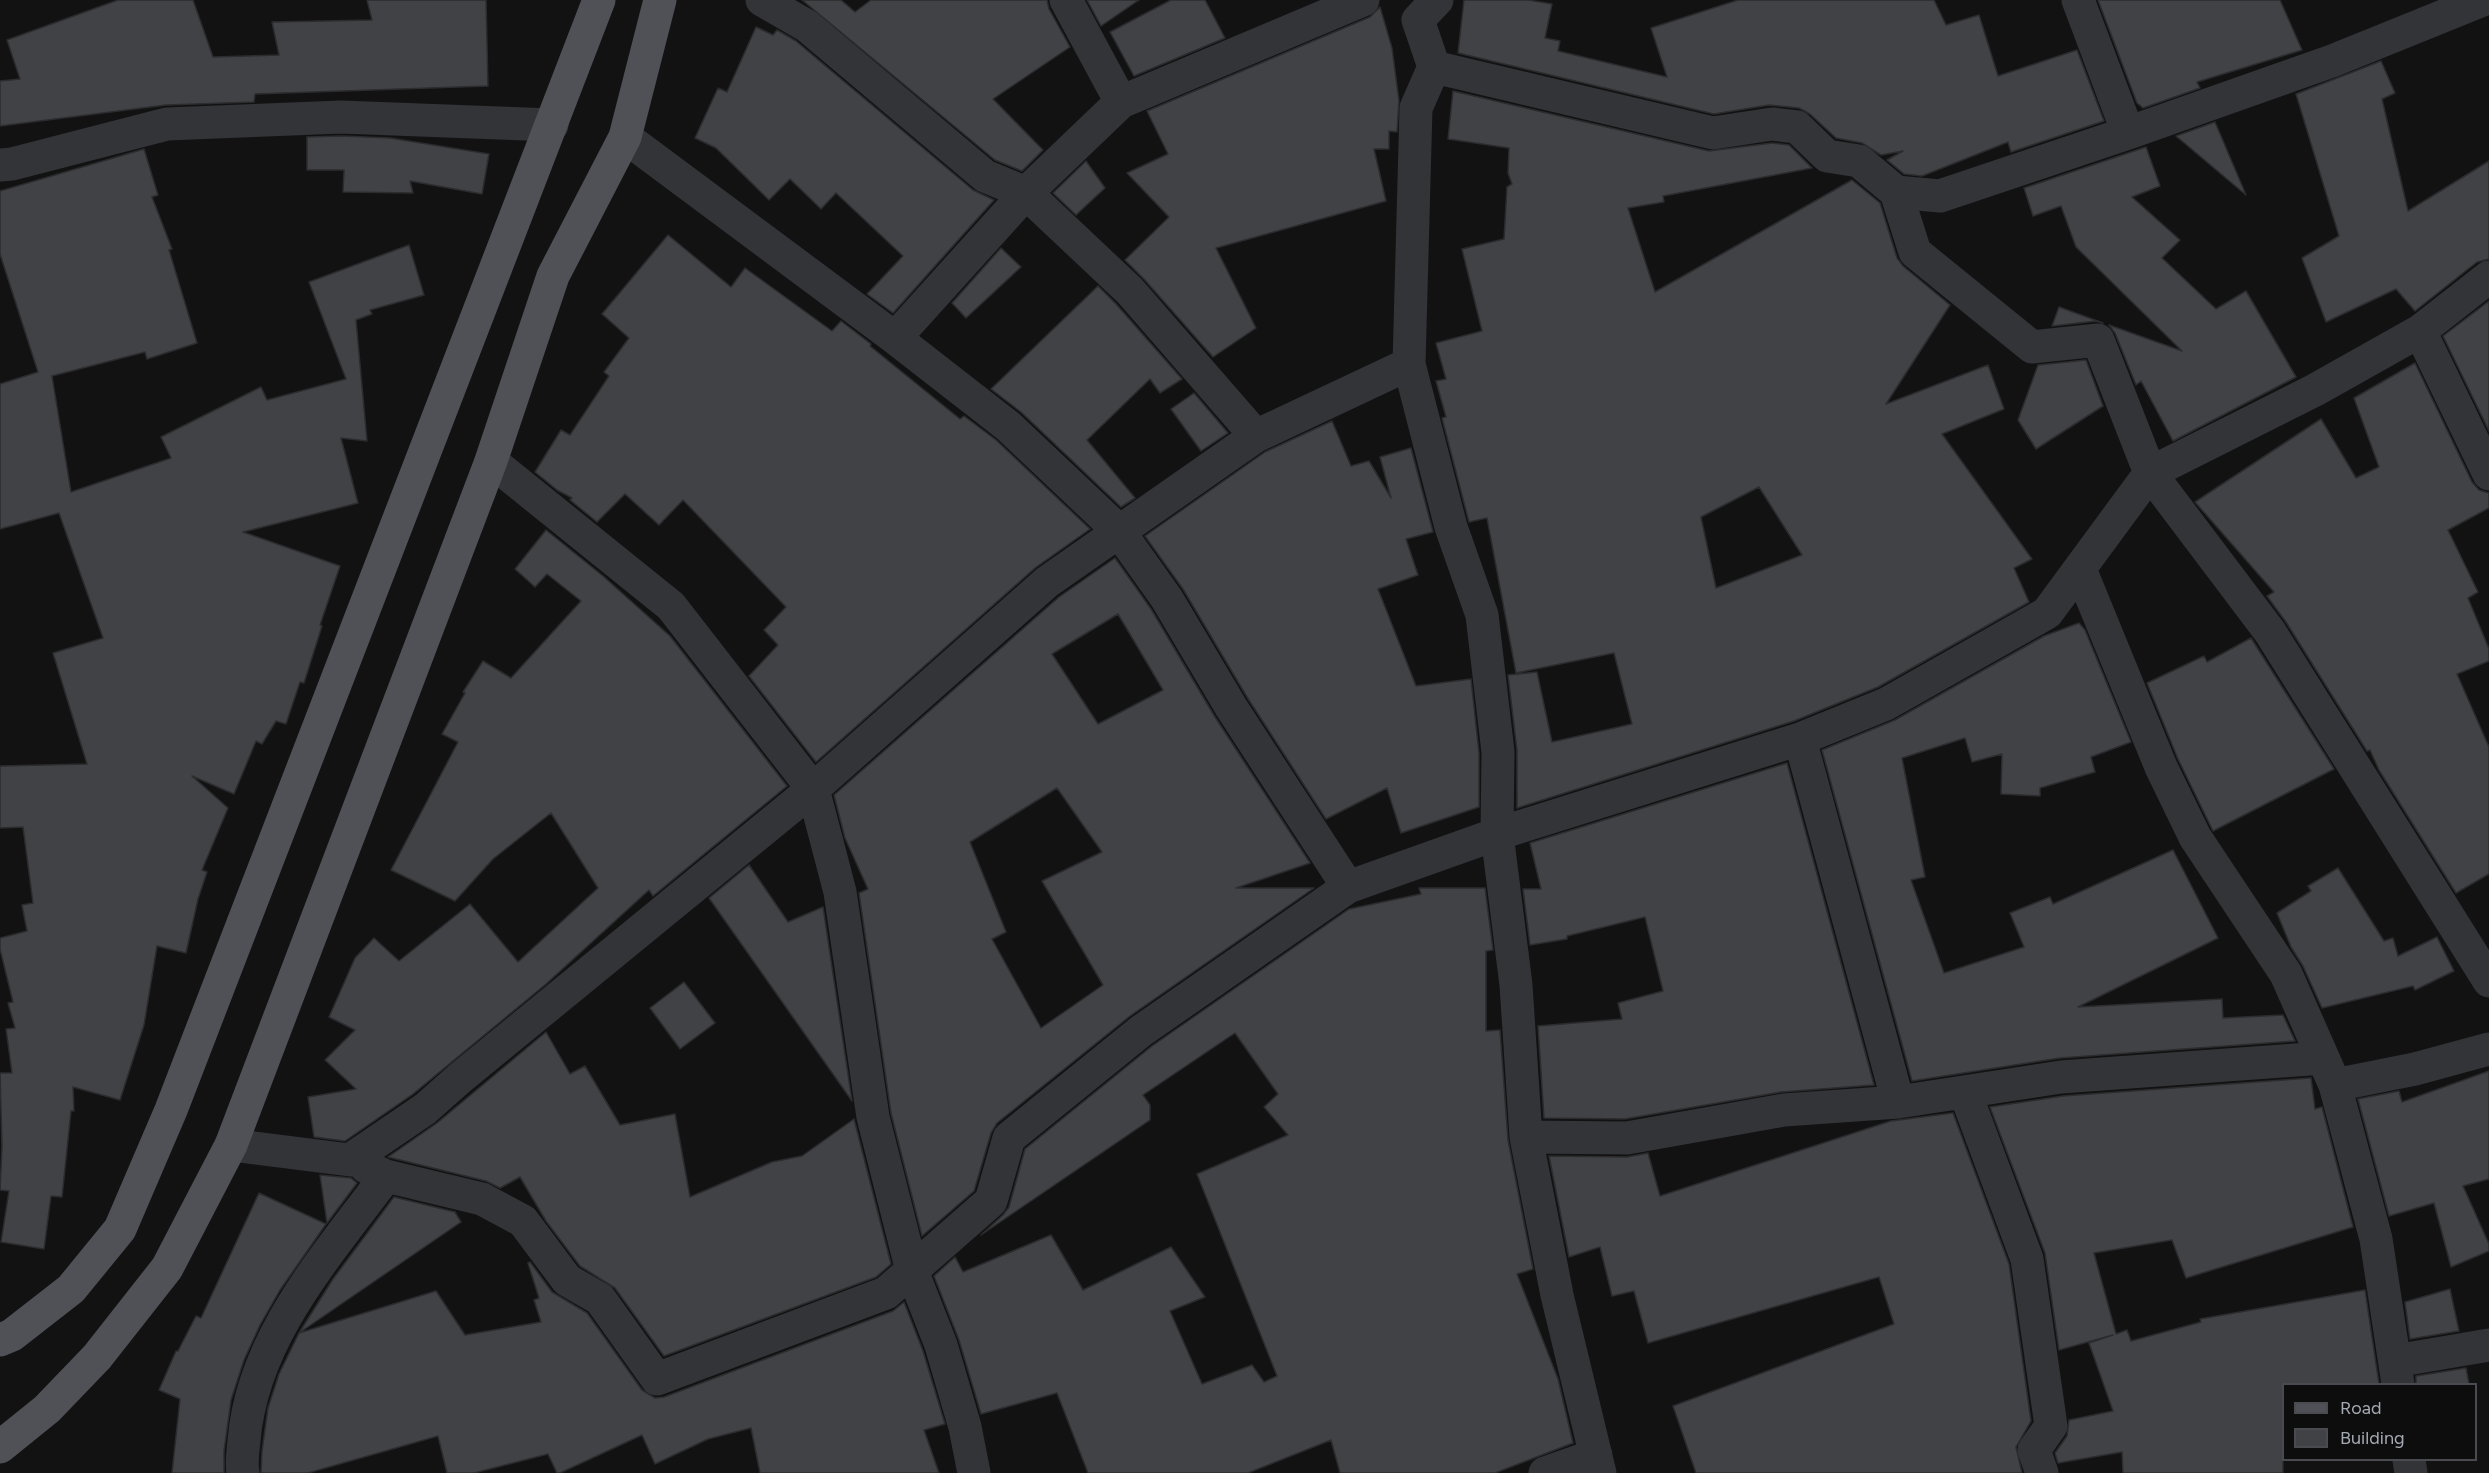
<!DOCTYPE html>
<html>
<head>
<meta charset="utf-8">
<style>
	body { margin:0 }
	#map { position:relative; width:2489px; height:1473px; overflow:hidden; background:#121213; font-family:Figtree,sans-serif }
	canvas { display:block }
	.legend { position:absolute; left:2282px; top:1383px; width:195px; height:78px; box-sizing:border-box; background:#0d0d0e; border:2px solid #4a4b50; margin:0; padding:8px 10px; list-style:none; font-size:18px; color:#a5a9b2 }
	.legend li { display:flex; align-items:center; gap:12px; height:30px }
	.legend b { width:30px; border:2px solid #4a4b50 }
</style>
</head>
<body>
<div id="map">
<canvas width="2489" height="1473"></canvas>
<ul class="legend">
<li><b style="height:8px;background:#4f5156"></b>Road</li>
<li><b style="height:16px;background:#414246"></b>Building</li>
</ul>
</div>
<script>
const g = document.querySelector('canvas').getContext('2d');
g.lineJoin = 'round';
function paint(path, color) { g.fillStyle = color; g.fill(path, 'evenodd'); }
function strokePath(path, color, width, dash) { g.strokeStyle = color; g.lineWidth = width; g.lineCap = dash ? 'butt' : 'round'; g.setLineDash(dash || []); g.stroke(path); }
const building = new Path2D(`
	M118 0H193L213 57 279 55 272 22 372 20 367 0H486L488 86 255 94 254 102 166 105 0 126V81L20 79 7 40Z
	M802 0H841L855 12 871 0H1047L1049 9 1070 47 993 99 1043 150 1022 171 995 160Z
	M1087 0H1139L1101 26Z
	M1171 0H1205L1225 38 1134 76 1110 32Z
	M1464 0H1528L1552 4 1545 38 1560 41 1558 51 1667 77 1651 28 1738 0H1934L1946 25 1979 15 1998 76 2077 50 2104 121 2011 152 2008 142 1922 176 1904 174 1887 160 1903 151 1881 155 1862 143 1836 138 1810 114 1799 108 1769 105 1714 114 1458 53Z
	M2098 0H2280L2302 50 2197 82 2200 88 2143 108 2137 103Z
	M1380 7 1392 48 1399 101 1397 132 1389 131V149H1374L1386 201 1216 248 1256 328 1213 357 1144 279 1125 260 1169 217 1127 173 1168 154 1147 111 1370 17Z
	M756 27 773 35 777 30 796 41 973 190 994 200 893 313 867 294 903 256 836 193 821 209 790 179 769 200 716 148 695 138 718 88 727 92Z
	M2381 61 2395 93 2382 99 2408 211 2489 161V259L2477 262 2415 311 2396 289 2326 322 2302 258 2339 236 2296 94Z
	M1453 91 1709 151 1772 143 1789 145 1812 168 1663 196 1664 202 1628 208 1655 292 1852 180 1880 203 1897 258 1903 266 1950 305 1886 404 1988 365 2004 409 1942 434 2032 559 2014 568 2029 602 1878 687 1794 721 1517 808V750L1508 675 1537 672 1552 742 1632 724 1614 653 1516 673 1487 518 1469 522 1442 418 1446 417 1436 381 1446 379 1436 343 1482 331 1462 249 1504 239 1507 187 1512 184 1508 173 1509 148 1448 139ZM1759 487 1802 555 1716 588 1701 517Z
	M2215 122 2246 195 2176 136Z
	M341 136 390 138 489 154 482 194 410 181 413 193 343 192 344 170H307V137Z
	M2146 147 2160 186 2132 197 2180 240 2162 258 2216 309 2246 291 2296 377 2173 441 2141 381 2136 385 2115 333 2109 325 2182 351 2076 247 2061 206 2033 216 2024 188Z
	M144 149 158 195 152 197 172 249 169 250 197 343 147 359 145 352 52 376 71 492 171 458 161 437 261 387 267 400 346 379 309 282 409 245 424 295 370 310 372 314 356 320 367 441 341 438 358 503 243 532 340 566 320 625 322 626 304 683 300 682 286 724 276 721 262 744 256 741 234 794 192 776 228 808 202 870 207 872 198 899 186 953 157 946 144 1025 120 1100 73 1087 74 1111H71L62 1197 51 1196 44 1249 1 1242 9 1191 0 1190 2 1147 0 1073H12L6 1029 15 1028 8 1003 13 1002 0 949V938L27 931 22 905 33 903 23 827 0 828V766L87 764 53 653 103 638 59 513 0 529V384L38 372 0 254V191Z
	M1086 161 1105 188 1076 215 1053 193Z
	M668 235 731 287 745 268 832 331 841 321 871 344 870 346 960 419 964 416 996 440 1090 529 1035 568 816 762 749 676 778 645 764 630 786 607 683 500 659 525 625 494 597 522 570 500 572 498 557 490 535 472 561 430 570 435 609 376 604 372 629 338 602 314Z
	M1001 248 1021 267 966 318 952 303Z
	M1098 286 1116 304 1182 379 1160 393 1150 379 1087 440 1135 498 1121 507 1021 412 991 389Z
	M2489 301V431L2443 336Z
	M2059 307 2103 323 2096 321 2052 326Z
	M2086 360 2103 406 2036 449 2018 420 2038 365Z
	M2415 363 2472 482 2479 490 2489 493V508L2448 530 2478 592 2468 598 2489 649V661L2457 674 2489 747V874L2456 893 2379 770 2370 750 2367 751 2286 622 2267 596 2274 592 2195 502 2321 419 2356 478 2379 467 2354 398Z
	M1194 393 1228 433 1201 451 1171 409Z
	M1332 421 1351 466 1369 461 1391 498 1380 457 1411 448 1433 532 1406 539 1418 575 1378 589 1416 686 1471 679 1479 753V807L1401 833 1387 788 1326 819 1247 697 1183 589 1145 536 1265 452Z
	M546 530 603 576 670 636 787 786 653 896 649 890 546 984 413 1094 345 1141 314 1137 308 1097 356 1089 325 1060 355 1030 329 1017 355 958 374 938 399 961 470 904 518 962 598 888 551 813 493 859 455 901 391 870 458 742 442 734 465 693 463 692 483 661 511 678 581 601 547 574 535 587 515 569Z
	M1115 558 1151 609 1215 717 1310 863 1236 888H1314L1130 1016 997 1123 991 1133 974 1191 922 1236 891 1113 859 893 868 889 845 838 834 795 1059 597ZM1118 614 1163 690 1098 724 1052 654ZM1057 788 1102 852 1042 881 1103 985 1041 1028 992 939 1006 932 970 842Z
	M2079 623 2085 630 2131 742 2091 757 2095 772 2040 788V796L2001 794 2002 754 1972 762 1965 738 1902 758 1925 877 1911 880 1944 973 2024 947 2010 913 2050 897 2053 904 2173 850 2218 938 2078 1007 2222 999 2223 1018 2283 1015 2295 1041 2060 1058 1912 1081 1822 750 1895 720 2044 636Z
	M2251 638 2334 769 2213 831 2178 759 2147 683 2204 656 2207 662Z
	M1787 763 1874 1085 1781 1092 1625 1119 1544 1118 1538 1026 1622 1019 1618 1003 1663 991 1645 917 1567 936V939L1530 945 1523 889H1541L1530 843Z
	M749 865 788 922 823 907 852 1101 709 898Z
	M2338 868 2384 941 2393 938 2398 956 2437 937 2454 971 2415 990 2413 986 2322 1008 2303 966 2291 947 2277 913 2311 891 2308 886Z
	M1419 888H1485L1493 950 1486 951V1031L1500 1030 1508 1140 1533 1269 1517 1274 1558 1379 1573 1443 1495 1473H1340L1331 1440 1248 1473H1088L1057 1393 981 1414 959 1340 934 1276 955 1257 963 1272 1051 1235 1083 1290 1171 1247 1205 1297 1170 1311 1202 1384 1252 1365 1264 1382 1277 1376 1197 1174 1288 1135 1264 1107 1278 1094 1235 1033 1143 1095 1150 1105V1120L981 1235 1003 1215 1009 1207 1025 1149 1152 1046 1349 909 1421 894Z
	M684 982 715 1023 680 1049 650 1008Z
	M546 1032 570 1074 585 1066 620 1125 675 1114 690 1197 772 1162 802 1156 854 1119 891 1264 876 1277 664 1356 615 1288 580 1266 546 1221 520 1177 500 1188 486 1181 388 1157 437 1123Z
	M2489 1071V1179L2463 1186 2489 1244V1251L2451 1267 2434 1203 2389 1216 2358 1099 2399 1091 2402 1102Z
	M2311 1078 2315 1109 2322 1107 2353 1227 2186 1278 2172 1240 2094 1253 2116 1334 2127 1330 2131 1341 2201 1322 2200 1319 2365 1290 2379 1384H2283V1473H2123L2122 1452 2058 1463 2055 1453 2067 1436 2069 1420 2113 1411 2089 1343 2113 1335 2059 1350 2045 1253 1990 1107 2063 1096Z
	M1953 1113 2009 1264 2031 1421 2016 1447 2022 1473H1696L1673 1406 1894 1324 1879 1277 1648 1343 1634 1291 1612 1296 1600 1247 1569 1257 1549 1156 1627 1157 1648 1153 1660 1196 1891 1121Z
	M320 1175 351 1178 357 1183 327 1223Z
	M259 1193 326 1224 280 1290 260 1325 244 1360 231 1400 224 1451V1473H172L180 1399 159 1390 176 1351H178L196 1316 201 1318Z
	M394 1197 455 1212 461 1222 299 1333 333 1279Z
	M530 1262 552 1292 587 1313 642 1390 655 1398 664 1397 893 1311 904 1302 923 1351 945 1424 924 1430 939 1473H760L751 1428 708 1439 655 1464 642 1435 560 1473H557L548 1454 474 1473H447L438 1436 308 1473H261L262 1451 268 1408 279 1374 299 1333 436 1291 465 1335 541 1322 534 1300 539 1298 528 1263Z
	M2450 1289 2459 1331 2410 1339 2405 1302Z
	M2466 1368 2469 1384H2416V1376Z`);
const minor = new Path2D(`
	M762 0 807 26 985 176 1026 193 1130 291 1256 436
	M1066 0 1121 102
	M1437 0 1418 20 1434 67 1416 108 1409 364 1451 527 1482 615 1498 752 1497 834 1516 985 1526 1137 1557 1295 1600 1473
	M2078 0 2128 133
	M1434 67 1713 133 1772 124 1797 127 1827 156 1859 161 1896 192 1940 196 2128 133 2332 61 2483 0
	M625 137 895 338 1008 426 1118 530 1167 599 1231 707 1348 887
	M0 165 12 164 167 124 341 117 552 125
	M1896 192 1915 252 2032 347 2098 340 2150 473 2270 632 2489 981
	M2420 331 2489 474
	M895 338 1026 193 1121 102 1363 0
	M491 461 671 606 813 789 840 892 873 1117 912 1271 941 1345 965 1427 974 1473
	M2080 569 2161 767 2195 837 2286 974 2335 1085 2415 1069 2489 1049
	M1800 739 1898 1102
	M2335 1085 2376 1239 2398 1384
	M1965 1092 2027 1259 2051 1426 2034 1450 2042 1473
	M1526 1137 1627 1138 1784 1110 1898 1102 2061 1077 2323 1058
	M231 1145 350 1160 425 1109 460 1078 813 789 1047 582 1256 436 1409 364
	M386 1176 482 1199 523 1221 567 1280 600 1299 657 1379 886 1293 991 1201 1009 1138 1141 1031 1348 887 1497 834 1800 739 1886 704 2047 613 2150 473 2315 390 2420 331 2489 277
	M2395 1361 2489 1345
	M2409 1460 2411 1473
	M243 1473C241 1463 243 1451 244 1441 252 1338 327 1256 386 1176L366 1167
	M1545 1473 1596 1455`);
const major = new Path2D(`
	M0 1340 12 1335 71 1289 120 1229 171 1110 599 0
	M0 1447 47 1409 97 1357 167 1268 231 1145 491 461 553 276 625 137 660 0`);
paint(building, '#414246');
strokePath(building, '#2c2c2f', 1.5);
strokePath(minor, '#333438', 33);
strokePath(major, '#4f5156', 33);
</script>
</body>
</html>
